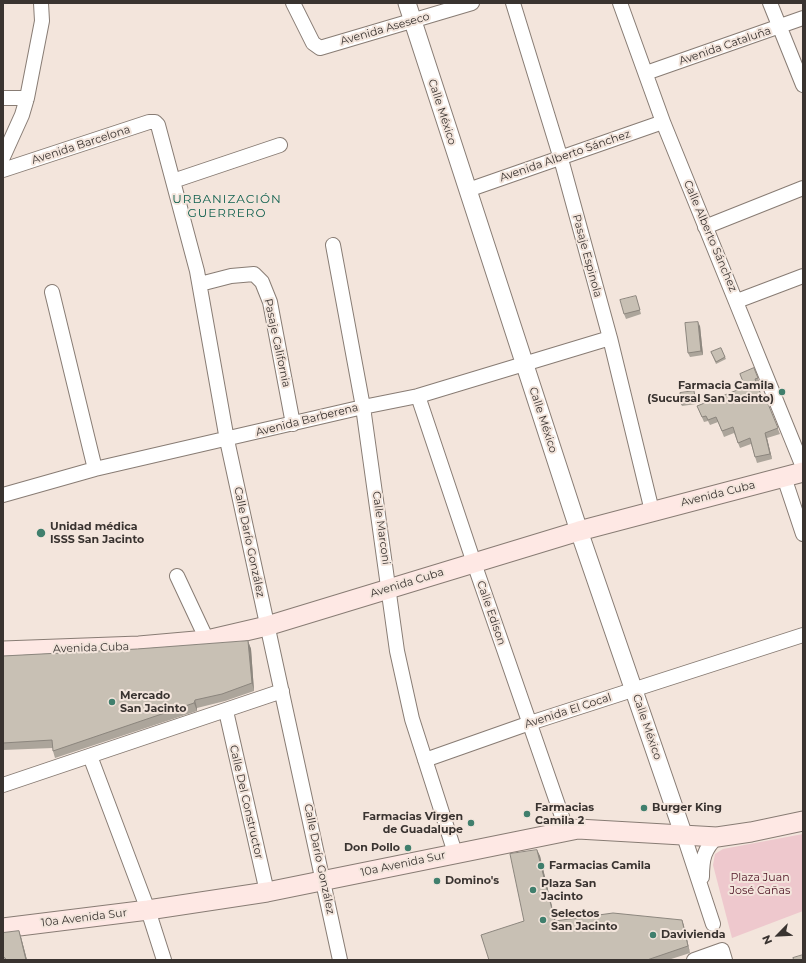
<!DOCTYPE html>
<html>
<head>
<meta charset="utf-8">
<style>
	body { margin:0 }
	#map { position:relative; width:806px; height:963px; overflow:hidden; background:#f3e5dc; font-family:Montserrat,sans-serif }
	canvas { display:block }
	.frame { position:absolute; inset:0; border:4px solid #393330; pointer-events:none }
	.north { position:absolute; left:758px; top:915px; width:40px; height:40px; -webkit-text-stroke:3px #f3e5dc; paint-order:stroke; rotate:246deg; font-size:11px; font-weight:700; line-height:16px; text-align:center; color:#393330 }
	.north::after { content:''; display:block; margin:auto; width:14px; height:18px; background:#393330; clip-path:polygon(50% 0,100% 100%,50% 72%,0 100%) }
</style>
</head>
<body>
<div id="map">
<canvas width="806" height="963"></canvas>
<div class="frame"></div>
<div class="north">N</div>
</div>
<script>
const g = document.querySelector('canvas').getContext('2d');
g.lineJoin = 'round';
function paint(path, color) { g.fillStyle = color; g.fill(path, 'evenodd'); }
function strokePath(path, color, width, dash) { g.strokeStyle = color; g.lineWidth = width; g.lineCap = dash ? 'butt' : 'round'; g.setLineDash(dash || []); g.stroke(path); }
function drawText(font, color, halo, rows, align = 'center') {
  g.font = font + ' Montserrat,sans-serif'; g.lineWidth = 4; g.setLineDash([]); g.textBaseline = 'middle'; g.strokeStyle = halo; g.fillStyle = color; for (const [text, x, y, turn = 0] of rows) {
    g.save(); g.translate(x, y); g.rotate((+turn || 0) * Math.PI / 180); g.textAlign = isNaN(turn) ? turn : align; if (halo) g.strokeText(text, 0, 0); g.fillText(text, 0, 0); g.restore();
  }
}
const green = new Path2D(`
	M803 834V911L732 938 713 865 715 854 723 849Z`);
const minor = new Path2D(`
	M293 3 313 43 320 48 472 3
	M513 3 561 159 610 338 652 511
	M620 3 663 122 803 467
	M770 3 803 85
	M646 73 803 18
	M3 98H27
	M3 157 22 115 27 98 42 21 41 3
	M3 170 149 122H155L158 125 197 271 227 440 340 960
	M173 181 280 145
	M468 190 663 122
	M705 227 803 188
	M333 245 363 407 397 651 412 719 455 853
	M200 284 231 276 254 274 262 282 270 302 293 424
	M52 292 95 469
	M737 301 803 276
	M418 396 474 563 567 831
	M784 477 803 534
	M3 495 95 469 363 407 418 396 610 338
	M177 576 207 640
	M226 711 267 892
	M90 756 148 910 164 960
	M425 760 530 723 803 635
	M3 785 282 691
	M684 836 713 924
	M702 877C702 859 704 849 717 837
	M694 960 722 950 725 960`);
const tertiary = new Path2D(`
	M407 3 579 531 684 836`);
const secondary = new Path2D(`
	M3 651 139 646 207 640 267 626 579 531 803 472
	M3 928 148 910 267 892 578 829 717 837 751 832 803 821`);
const wall = new Path2D(`
	M636 296 641 314 626 319 624 314Z
	M700 326 703 355 690 357 688 353Z
	M721 348 726 359 716 364 711 352Z
	M754 368 760 383 757 384 763 400 766 399 780 434 767 438 772 459 757 463 751 444 740 448 734 433 724 437 718 422 710 425 708 421 704 422 697 406 745 387 740 374Z
	M694 393 696 404 682 406 681 404Z
	M248 641 251 649 254 691 225 701 197 708V711L55 758 53 751V748L3 750V656L137 649Z
	M537 850 540 856 555 921 682 920 684 926 690 953 668 960H489L524 921Z
	M19 931 21 937 27 960H3V933Z`);
const shadedWall = new Path2D(`
	M698 322 700 326 703 355 701 351Z
	M765 433 767 438 772 459 770 454Z
	M248 641 251 649 254 691 252 683Z
	M195 700 197 708V711L194 703Z
	M537 850 540 856 557 927 555 921Z
	M682 920 684 926 690 953 688 946Z
	M19 931 21 937 27 960H26Z`);
const building = new Path2D(`
	M636 296 640 310 624 314 620 300Z
	M698 322 701 351 688 353 685 323Z
	M721 348 725 357 716 362 711 352Z
	M754 368 758 378 755 379 763 400 766 399 778 428 765 433 770 454 755 457 750 438 738 443 733 427 722 431 716 417 708 420 706 416 702 417 697 406 745 387 740 374Z
	M694 391 696 402 681 404 680 393Z
	M248 641 252 683 222 694 195 700 194 703 53 751 52 740 3 743V656L137 649Z
	M537 850 555 921 613 913 682 920 688 946 647 960H489L481 935 524 921 510 854Z
	M19 931 26 960H7L3 956V933Z
	M803 955V960H794L793 958Z`);
const markers = [
	[782,392,4,"#407f6d"],
	[41,533,5,"#407f6d"],
	[112,702,4,"#407f6d"],
	[644,808,4,"#407f6d"],
	[527,814,4,"#407f6d"],
	[471,823,4,"#407f6d"],
	[408,848,4,"#407f6d"],
	[541,866,4,"#407f6d"],
	[437,881,4,"#407f6d"],
	[533,890,4,"#407f6d"],
	[543,920,4,"#407f6d"],
	[653,935,4,"#407f6d"]
];
const streetNames = [
	["Avenida Aseseco",385,29,-16],
	["Avenida Cataluña",725,46,-19],
	["Calle México",442,112,72],
	["Avenida Barcelona",81,145,-18],
	["Avenida Alberto Sánchez",565,156,-19],
	["Calle Alberto Sánchez",710,236,67],
	["Pasaje Espinola",587,256,75],
	["Pasaje California",277,343,78],
	["Avenida Barberena",307,420,-14],
	["Calle México",543,420,72],
	["Avenida Cuba",718,494,-14],
	["Calle Marconi",381,528,82],
	["Calle Darío González",249,542,78],
	["Avenida Cuba",407,583,-17],
	["Calle Edison",491,613,71],
	["Avenida Cuba",91,648,-2],
	["Avenida El Cocal",568,711,-18],
	["Calle México",647,727,71],
	["Calle Del Constructor",246,802,77],
	["Calle Darío González",319,859,78],
	["10a Avenida Sur",403,864,-12],
	["10a Avenida Sur",84,918,-7]
];
const poiNames = [
	["Farmacia Camila",774,386,"right"],
	["(Sucursal San Jacinto)",774,399,"right"],
	["Unidad médica",50,527],
	["ISSS San Jacinto",50,540],
	["Mercado",120,696],
	["San Jacinto",120,709],
	["Farmacias",535,808],
	["Camila 2",535,821],
	["Burger King",652,808],
	["Farmacias Virgen",463,817,"right"],
	["de Guadalupe",463,830,"right"],
	["Don Pollo",400,848,"right"],
	["Farmacias Camila",549,866],
	["Domino's",445,881],
	["Plaza San",541,884],
	["Jacinto",541,897],
	["Selectos",551,914],
	["San Jacinto",551,927],
	["Davivienda",661,935]
];
const parkNames = [
	["Plaza Juan",760,878],
	["José Cañas",760,891]
];
const neighbourhoodNames = [
	["URBANIZACIÓN",227,199],
	["GUERRERO",227,213]
];
paint(green, '#eec8cd');
strokePath(minor, '#887c74', 16);
strokePath(tertiary, '#887c74', 19);
strokePath(secondary, '#887c74', 21);
strokePath(minor, '#fff', 14);
strokePath(tertiary, '#fff', 17);
strokePath(secondary, '#fee8e4', 19);
paint(wall, '#aca59b');
paint(shadedWall, '#8c867e');
paint(building, '#c8c0b4');
strokePath(building, '#8c867e', 1);
for (const [x, y, r, color] of markers) { const dot = new Path2D(); dot.arc(x, y, r, 0, 2 * Math.PI); g.fillStyle = color; g.fill(dot); strokePath(dot, '#f3e5dc', 1.5); }
drawText('11px', '#393330', '#f3e5dc', streetNames);
drawText('bold 11px', '#393330', '#f3e5dc', poiNames, 'left');
drawText('11px', '#501525', '#f3e5dc', parkNames);
g.letterSpacing = '1px';
drawText('12px', '#10614f', '#f3e5dc', neighbourhoodNames);
g.letterSpacing = '0px';
</script>
</body>
</html>
